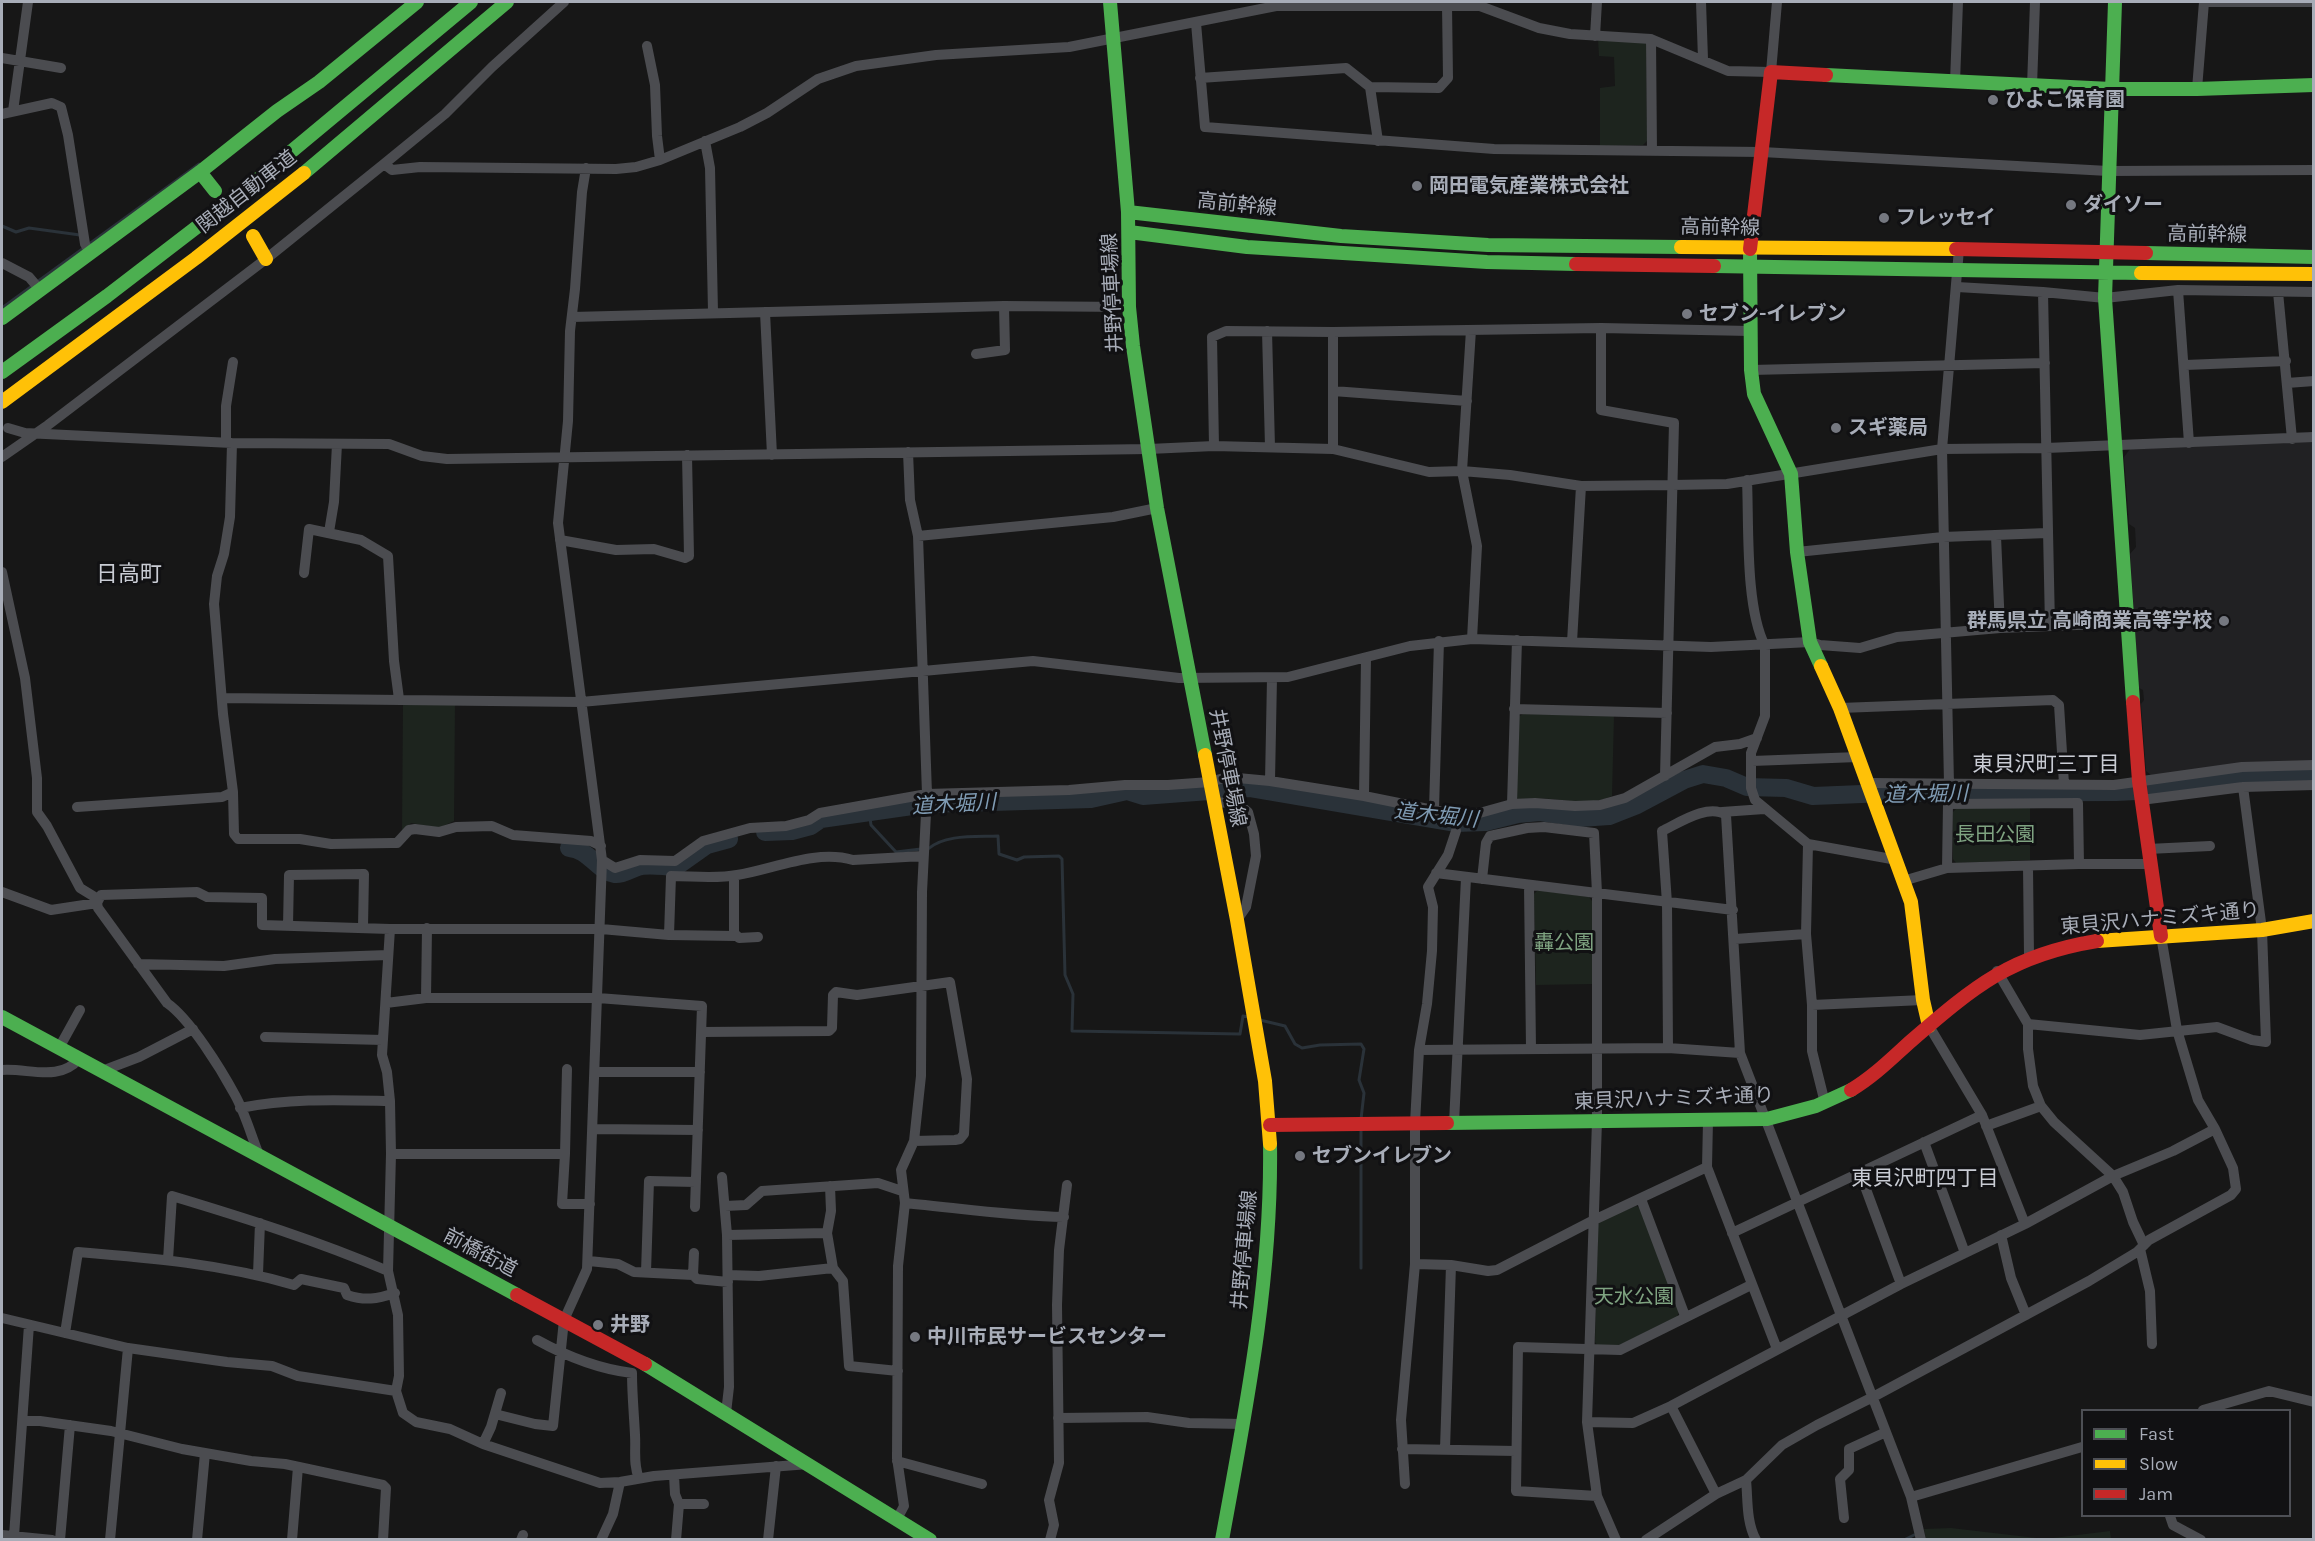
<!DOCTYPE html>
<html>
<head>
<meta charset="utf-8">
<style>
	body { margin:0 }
	#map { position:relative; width:2315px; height:1541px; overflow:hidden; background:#171717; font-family:Karla,sans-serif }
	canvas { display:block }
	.frame { position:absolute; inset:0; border:3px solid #a8adb8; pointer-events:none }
	.legend { position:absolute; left:2081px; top:1409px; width:210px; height:108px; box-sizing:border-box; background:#111113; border:2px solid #4d4f55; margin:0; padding:8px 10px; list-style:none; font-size:18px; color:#a8adb8 }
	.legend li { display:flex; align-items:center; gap:12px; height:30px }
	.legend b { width:30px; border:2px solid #4d4f55 }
</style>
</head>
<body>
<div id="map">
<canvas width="2315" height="1541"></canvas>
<div class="frame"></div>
<ul class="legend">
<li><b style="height:8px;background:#4caf50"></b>Fast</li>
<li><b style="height:8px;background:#ffc107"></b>Slow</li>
<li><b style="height:8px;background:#c62828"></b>Jam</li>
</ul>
</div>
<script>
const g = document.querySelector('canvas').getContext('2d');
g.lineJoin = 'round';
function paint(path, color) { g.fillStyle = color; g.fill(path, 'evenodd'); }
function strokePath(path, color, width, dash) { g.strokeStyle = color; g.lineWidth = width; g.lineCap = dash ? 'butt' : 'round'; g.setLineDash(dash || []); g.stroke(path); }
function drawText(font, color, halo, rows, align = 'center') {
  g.font = font + ' Karla,"Noto Sans JP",sans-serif'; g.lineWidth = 6; g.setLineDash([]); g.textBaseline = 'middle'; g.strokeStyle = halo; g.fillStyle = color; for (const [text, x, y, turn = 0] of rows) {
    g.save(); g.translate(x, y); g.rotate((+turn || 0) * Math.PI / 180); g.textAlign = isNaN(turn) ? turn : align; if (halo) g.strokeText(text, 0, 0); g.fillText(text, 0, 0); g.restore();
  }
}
const built = new Path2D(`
	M2313 441V761L2151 775 2146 771 2141 704 2144 700 2143 690 2139 688 2130 554 2136 547 2135 528 2129 524 2124 457 2130 449Z`);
const green = new Path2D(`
	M1598 39 1646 43 1647 141 1643 145 1600 146V88L1615 86 1614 57 1599 56Z
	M403 703H455L454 821 439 828 411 823 402 832Z
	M1523 714 1614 716 1612 796C1591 805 1573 801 1551 799 1541 798 1529 799 1518 799L1515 795 1518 717Z
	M1957 808H2030V860L1956 863 1953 859V812Z
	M1538 890 1589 897 1592 901 1593 984 1536 985 1534 894Z
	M1636 1206 1640 1208 1679 1311 1677 1317 1617 1346 1597 1345 1595 1342 1598 1224 1601 1220Z
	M1951 1528 2045 1539 2110 1531 2111 1539H1926L1924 1529Z`);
const stream = new Path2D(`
	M2 226 16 232 29 228 80 235
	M37 282 199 164
	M2 308 32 286
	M869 811 871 825 896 852 921 849
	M928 849C945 834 976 837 998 836L999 854 1017 860 1024 857 1059 856 1062 859 1065 975 1073 994 1072 1031 1240 1034 1243 1016 1248 1017
	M1260 1020 1285 1026 1295 1044 1302 1048 1320 1045 1361 1044 1364 1049 1359 1080 1364 1093 1361 1119
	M1361 1268V1129
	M1904 1540 1914 1535`);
const river = new Path2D(`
	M765 832 792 831 811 826 821 819 926 804 1091 799 1127 791 1143 796 1249 788 1455 823 1486 822 1518 814 1540 812 1580 818 1609 816 1637 805 1684 780 1703 774 1726 778 1747 787 1786 788 1813 796 1886 793 2116 792 2156 790 2243 776 2314 774
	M569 848C589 849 597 871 615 874 624 875 633 867 642 866 653 864 665 867 676 867L707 845 729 839`);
const street = new Path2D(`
	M1701 2 1703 59
	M2204 2H2314
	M1196 23 1205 127 1494 149 1762 152 2108 171 2314 170
	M1595 36 1597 2
	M1651 39 1652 151
	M647 46 655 85 657 136 660 160
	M2 58 61 68
	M1200 78 1346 68 1370 87 1439 88 1448 78 1447 5
	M1955 82 1958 2
	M2032 86 2035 2
	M1370 87 1378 141
	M2197 89 2204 2
	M13 111 28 2
	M2 114 52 103 61 107 68 135 85 244 91 254
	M705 141 710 168 713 312
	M384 164 392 170 420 167 616 169 636 167 660 160 740 127 767 113 818 79 856 66 936 55 1069 47 1276 6H1480L1539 28 1570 34 1651 39 1728 71 1771 72 1777 2
	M586 168 582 192 575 289 570 331 568 421 558 523 602 860 615 868 640 860 675 861 703 841 750 828 786 826 809 820 820 813 927 794 1069 790 1125 785H1168L1210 782 1227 777 1270 781 1364 796 1453 814H1476L1512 804 1535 803 1575 806 1600 805 1625 798 1715 747 1740 744 1757 738
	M2 263 29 277 41 291
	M1957 287 2043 292 2105 298 2178 290 2314 292
	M2178 290 2189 443
	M2043 292 2050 626
	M2278 292 2292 439
	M765 312 772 455
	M572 317 1004 306 1129 307
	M1601 328V410L1674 423 1665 776
	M1471 330 1462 471 1477 546 1472 639
	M1267 331 1270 447
	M1333 332V449
	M976 354 1005 350 1004 306
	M2185 365 2286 361
	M1751 370 2045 363
	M2287 383 2314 381
	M1333 391 1467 401
	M8 428 25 433 232 443 389 444 422 456 447 459 1149 449 1214 446 1333 449 1429 472 1462 471 1510 475 1581 486 1672 485 1727 484 1942 449 2046 448 2314 437
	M226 442V406L233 362
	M232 443 230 517 224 554 217 576 214 604 223 714 233 792 234 834 238 839H300L331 844 392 843H397L409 830 415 829 439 832 456 827 492 826 513 835 591 841 601 846
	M1214 446 1212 337 1226 331 1333 332 1601 328 1750 331
	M2 457 48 425 266 259 384 164 445 114 492 67 564 2
	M1747 480C1749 525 1745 607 1765 646V716L1751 753V788L1755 800 1808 844 1897 860
	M329 532 334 502 337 444
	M918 536 1113 517 1157 508
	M1996 536 2000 628
	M560 540 616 550 654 549 685 558 689 556 687 455
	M1797 552 1943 537 2047 533
	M2 572 25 678 37 778V812L47 826 80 888 98 899
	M304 573 309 529 361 540 388 556 394 661 399 699
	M1572 642 1581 486
	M222 698 581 702 1033 661 1179 678 1288 677 1410 646 1472 639 1711 647 1810 642 1820 645 1860 648 1897 637 2000 628 2127 623
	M1840 708 2053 700 2059 705 2064 784
	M1514 709 1667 713
	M1752 761 1858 757
	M1270 781 1272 678
	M1869 783 2114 785 2242 767 2314 765
	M1949 784 1942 449 1959 249
	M1364 796 1366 658
	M2141 800 2243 787 2314 785
	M1213 803 1236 802 1248 812 1254 834 1256 856 1246 907 1237 920
	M1512 804 1517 640
	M77 807 222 797 233 792
	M1434 809 1439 641
	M1722 812 1764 809
	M1808 844 1806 934 1812 1005V1051L1825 1103
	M2148 849 2210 846
	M2028 867 2029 956
	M1947 868 1948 804 2078 803 2079 864
	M1436 873 1733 910
	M734 876V933L739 938 758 937
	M1482 879 1486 843 1490 836 1527 828 1544 827 1594 833 1597 893V1121L1587 1422 1597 1496 1616 1540
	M1903 881 1947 868 2079 864H2150
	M1529 886 1531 1049
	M2 892 51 910 97 903 101 895 197 892 207 897 262 898V925L390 929H601L669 935 735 936
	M97 903 98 908 167 1003C190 1019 221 1069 235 1095 245 1113 251 1135 259 1155
	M288 926 289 875 364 874 363 927
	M390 929 382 1055 387 1072 390 1101 391 1154 388 1271 398 1315 399 1376 396 1391 403 1413 416 1422 450 1429 483 1444 600 1483 620 1482 654 1476 809 1464
	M669 935 671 876C692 876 716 879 737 875 774 869 816 849 853 860L923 856
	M1735 939 1806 934
	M138 964 224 966 275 959 388 955
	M1997 971 2028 1024V1049L2033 1086 2041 1106 2054 1122 2113 1176 2123 1192 2133 1222 2144 1245
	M426 998 427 928
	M386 1003 426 998H598L702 1006 695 1207
	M1812 1005 1923 1000
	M2028 1024 2140 1035 2217 1027 2252 1040 2266 1042 2262 930 2243 787
	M1929 1026 1982 1115 2025 1224
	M702 1032 829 1031 832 1028 833 995 836 992 857 995 950 982 967 1079 964 1134 960 1139 955 1140 914 1141
	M265 1037 383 1040
	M59 1048 80 1010
	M1668 1048 1667 903 1662 831C1679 823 1708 803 1726 815L1740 1053 1911 1497 1921 1540
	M1419 1050 1668 1048 1740 1053
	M2 1070C29 1068 59 1082 79 1059
	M102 1071 139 1057 193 1029
	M596 1072H700
	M240 1108C291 1098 338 1100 390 1101
	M1708 1121 1707 1167 1777 1349
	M1454 1123 1466 878
	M1986 1126 2041 1106
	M593 1129 698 1130
	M1924 1142 1965 1253
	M391 1154H565L567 1069
	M565 1154 562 1204H590
	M1860 1173 1901 1284
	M722 1177 727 1235 729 1387 726 1413
	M830 1186 831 1211 827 1233 833 1268 843 1281 849 1366 898 1371
	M1641 1199 1685 1316
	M905 1203C958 1208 1011 1216 1064 1217
	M725 1206 746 1205 762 1191 878 1183 902 1191
	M1732 1233 1982 1115
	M727 1235 827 1233
	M2001 1235 2011 1278 2026 1315
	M2140 1249 2150 1291 2152 1344
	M168 1260 172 1196C245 1218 318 1241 388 1271
	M589 1261 618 1264 634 1272 693 1275 694 1253
	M1415 1264 1451 1265 1488 1271 1497 1270 1594 1220 1707 1167
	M646 1272 649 1181 696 1182
	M258 1274 260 1223
	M693 1275 697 1279 728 1282
	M728 1275 759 1276 833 1268
	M2 1318 128 1348 227 1362 272 1366 298 1376 396 1391
	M65 1333 78 1252C151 1258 223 1264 294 1285L301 1279 344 1288 347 1295C365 1301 377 1299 395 1293
	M537 1340C566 1356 599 1369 632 1373 632 1394 634 1414 635 1435 636 1450 633 1465 639 1478
	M1671 1406 1716 1494
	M2203 1410 2269 1391 2314 1402
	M495 1414 535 1424 553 1426 564 1320 587 1269 602 860
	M1058 1418 1147 1417 1189 1423 1243 1424
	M23 1421H40L111 1431 182 1449 251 1461 285 1464 383 1485 386 1488 383 1540
	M1587 1422 1633 1423 1671 1406 1901 1284 2025 1224 2113 1176 2173 1151 2215 1129
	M483 1444 491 1427 501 1393
	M1402 1449 1516 1451
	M1445 1449 1451 1265
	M897 1461 982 1484
	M674 1475 675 1494 679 1504 676 1540
	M1746 1480C1748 1499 1746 1522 1756 1540
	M1405 1484 1401 1420 1415 1264V1123L1419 1050 1427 1004 1432 951 1433 907 1428 887 1448 855 1456 831
	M1597 1496 1516 1491 1518 1347 1620 1350 1751 1285
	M1911 1497 2082 1447
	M679 1504H704
	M2170 1516 2173 1525 2201 1540
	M1844 1518 1840 1479 1849 1470V1449L1886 1432
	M897 1519 904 1506 897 1458 898 1266 905 1203 901 1170 914 1141 921 1076 922 892 927 794 918 536 910 500 908 452
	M2 1535 52 1540
	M14 1536 29 1325
	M60 1540 70 1425
	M110 1540 128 1348
	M197 1540 205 1453
	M292 1540 298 1467
	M521 1540 523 1535
	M601 1540 613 1514 620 1482
	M768 1540 776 1466
	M1050 1540 1054 1525 1049 1500 1059 1463 1057 1305 1059 1250 1067 1185
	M1646 1540 1716 1494 1746 1480 1782 1445 1817 1425 1873 1397 2089 1281 2137 1252 2149 1240 2231 1195 2236 1189 2233 1168 2215 1129 2198 1100 2177 1030 2161 936`);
const fast = new Path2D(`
	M1110 2 1128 212 1129 307 1133 346 1157 508 1205 755
	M2115 2 2105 298 2133 702
	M1826 75 2111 89H2197L2314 85
	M200 172 215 191
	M304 173 507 2
	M1128 212 1341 236 1488 245 1681 247
	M1129 232 1247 247 1487 262 1576 264
	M1750 249 1751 370 1754 394 1791 474 1797 552 1810 642 1821 666
	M2146 253 2314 257
	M1714 266 2141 273
	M2 318 200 172 277 111 319 82 417 2
	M2 372 107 296 245 190 471 2
	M2 1017 517 1295
	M1447 1123 1767 1119 1816 1106 1851 1090
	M645 1364 930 1540
	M1222 1540C1246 1409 1272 1278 1270 1144`);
const slow = new Path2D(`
	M253 236 266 259
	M1681 247 1956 249
	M2141 273 2314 274
	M2 402 196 258 304 173
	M1821 666 1840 708 1911 902 1923 1000 1929 1026
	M1205 755 1237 920 1265 1081 1270 1144
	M2097 941 2262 930 2314 921`);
const jam = new Path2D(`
	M1750 249 1771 72 1826 75
	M1956 249 2146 253
	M1576 264 1714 266
	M2133 702 2139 781 2161 936
	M1851 1090C1873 1077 1891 1059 1911 1041 1975 986 2011 955 2097 941
	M1270 1125 1447 1123
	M517 1295 645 1364`);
const markers = [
	[1993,100,6,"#757880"],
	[1417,186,6,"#757880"],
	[2071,205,6,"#757880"],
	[1884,218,6,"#757880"],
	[1687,314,6,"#757880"],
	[1836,428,6,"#757880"],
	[2224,621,6,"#757880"],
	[1300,1156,6,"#757880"],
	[598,1325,6,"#757880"],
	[915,1337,6,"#757880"]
];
const poiNames = [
	["ひよこ保育園",2005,100],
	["岡田電気産業株式会社",1429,186],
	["ダイソー",2083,205],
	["フレッセイ",1896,218],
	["セブン-イレブン",1699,314],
	["スギ薬局",1848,428],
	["群馬県立 高崎商業高等学校",2212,621,"right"],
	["セブンイレブン",1312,1156],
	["井野",610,1325],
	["中川市民サービスセンター",927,1337]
];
const streetNames = [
	["関越自動車道",247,192,-38],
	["高前幹線",1237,205,6],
	["高前幹線",1720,228,1],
	["高前幹線",2207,235,1],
	["井野停車場線",1113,293,-93],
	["井野停車場線",1227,768,79],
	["東貝沢ハナミズキ通り",2160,919,-5],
	["東貝沢ハナミズキ通り",1674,1099,-2],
	["井野停車場線",1245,1250,-85],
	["前橋街道",480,1253,28]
];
const parkNames = [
	["長田公園",1995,835],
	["轟公園",1564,943],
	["天水公園",1634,1297]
];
const neighbourhoodNames = [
	["東貝沢町三丁目",2046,765],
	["東貝沢町四丁目",1925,1179]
];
const waterNames = [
	["道木堀川",1926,795,-1],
	["道木堀川",954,805,-3],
	["道木堀川",1436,816,6]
];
const quarterNames = [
	["日高町",129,575]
];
paint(built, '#212123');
paint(green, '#1d241e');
strokePath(stream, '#2a3239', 3);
strokePath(river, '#2a3239', 18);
strokePath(street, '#4b4c50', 10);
strokePath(fast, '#4caf50', 14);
strokePath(slow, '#ffc107', 14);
strokePath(jam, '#c62828', 14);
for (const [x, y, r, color] of markers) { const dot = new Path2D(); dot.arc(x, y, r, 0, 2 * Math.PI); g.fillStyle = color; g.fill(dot); strokePath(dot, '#111113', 2); }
drawText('bold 20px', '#a8adb8', '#111113', poiNames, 'left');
drawText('20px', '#a8adb8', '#111113', streetNames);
drawText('20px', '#7fa381', '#111113', parkNames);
drawText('21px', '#c9ccd4', '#111113', neighbourhoodNames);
drawText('italic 21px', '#7f9bb3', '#111113', waterNames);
drawText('22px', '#c9ccd4', '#111113', quarterNames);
</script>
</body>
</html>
